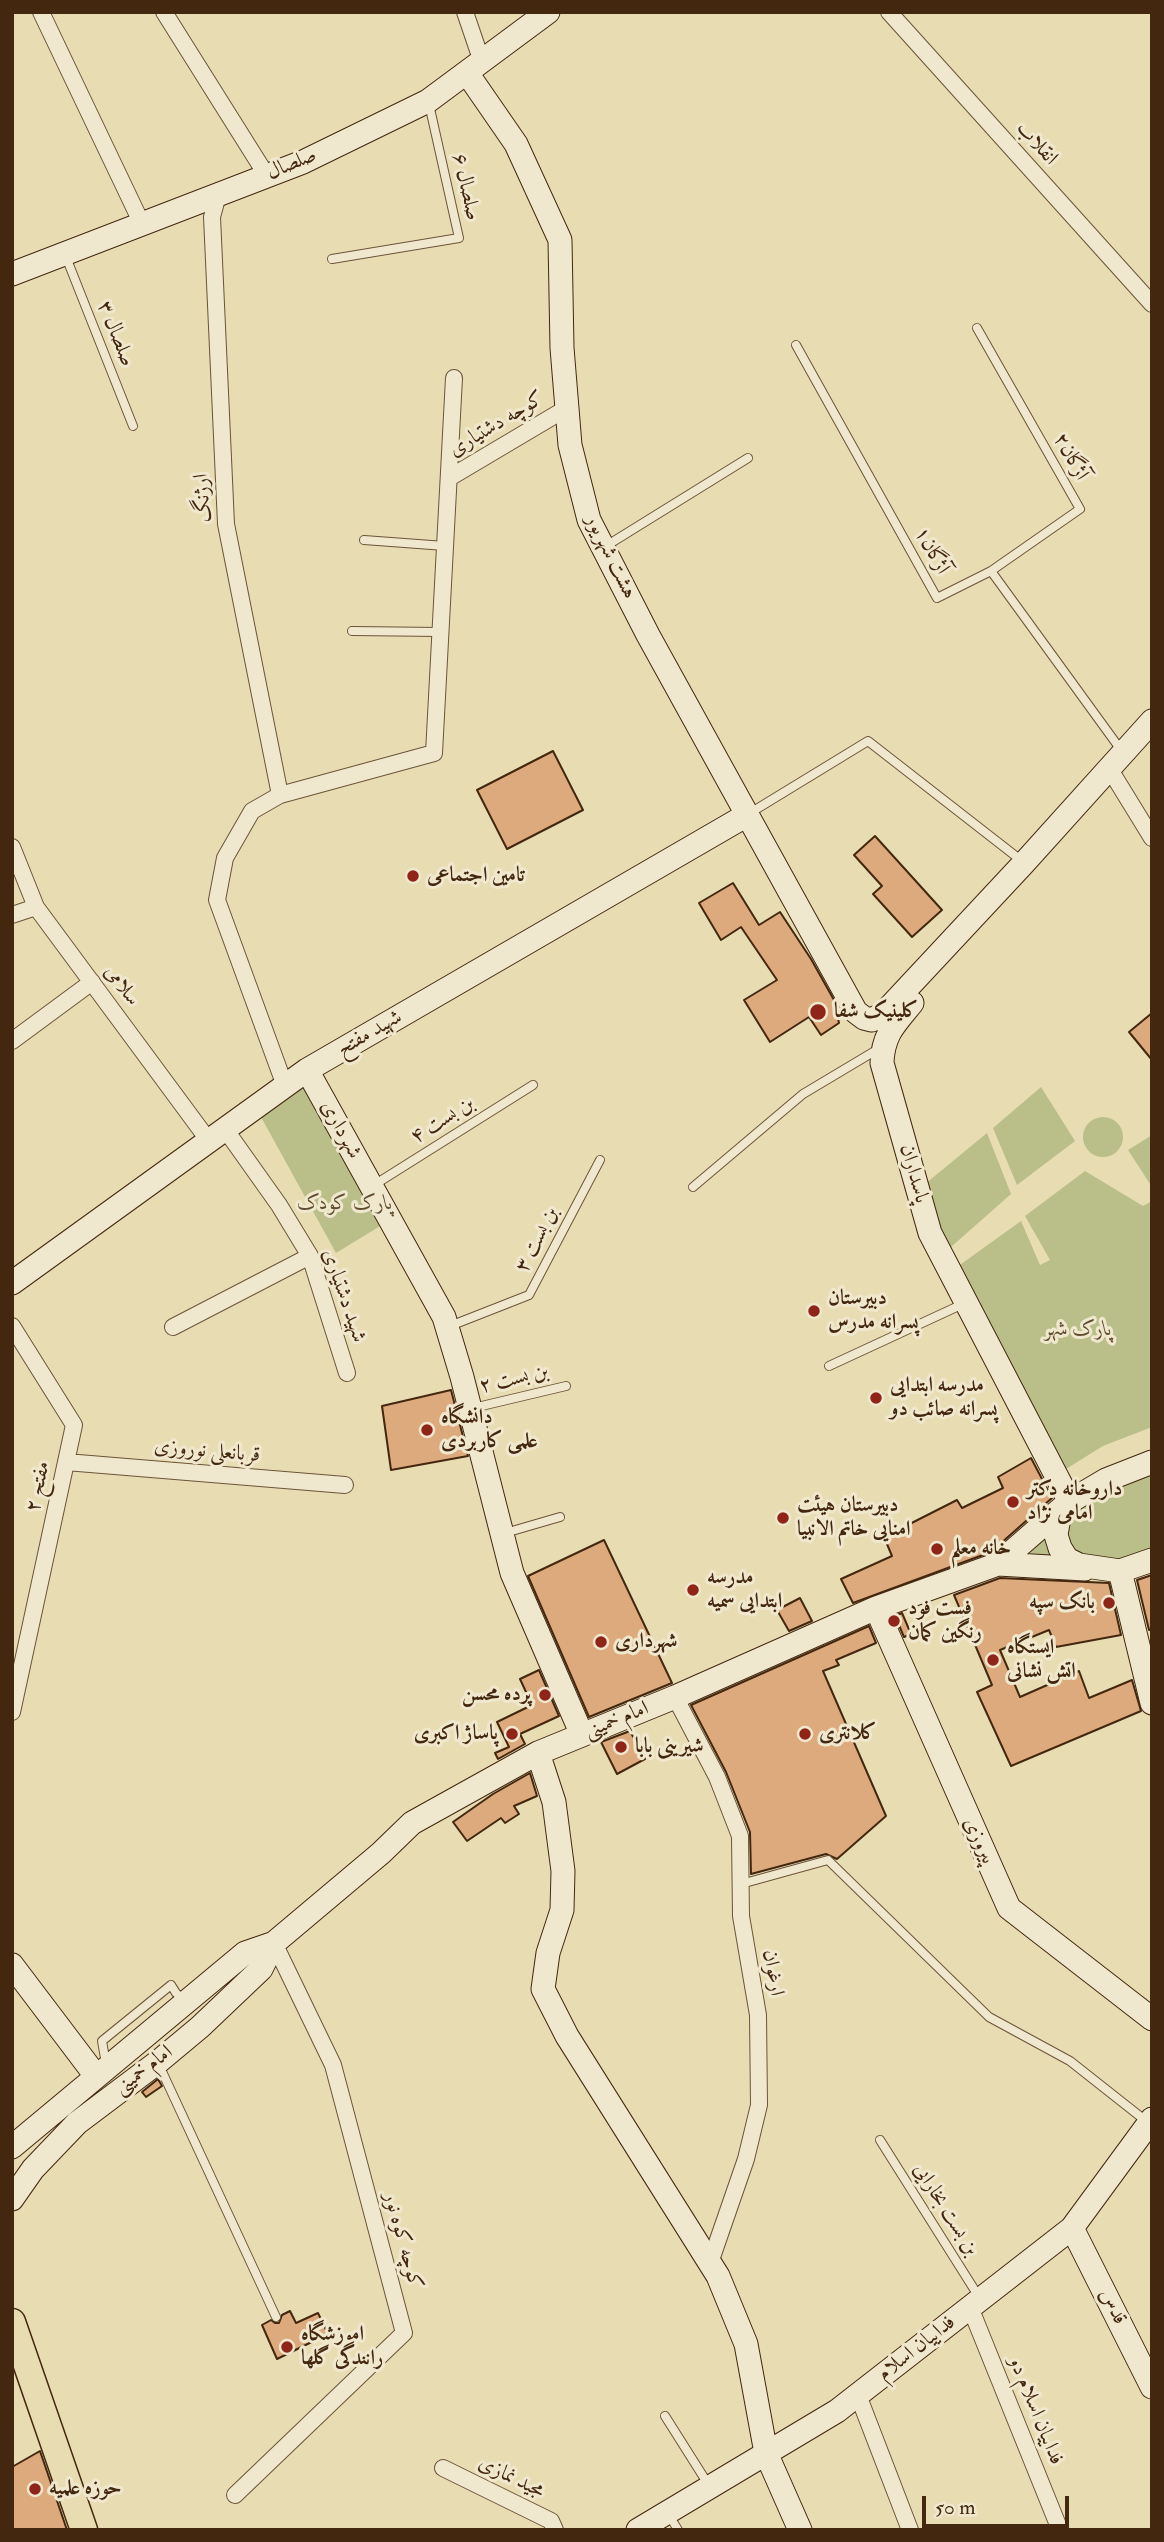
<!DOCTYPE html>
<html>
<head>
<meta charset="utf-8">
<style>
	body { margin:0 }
	#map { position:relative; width:1164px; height:2542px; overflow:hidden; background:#e8dcb3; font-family:"IM FELL Double Pica",serif }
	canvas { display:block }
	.frame { position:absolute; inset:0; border:14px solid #43270f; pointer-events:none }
	.scale { position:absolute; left:922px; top:2496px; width:147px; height:32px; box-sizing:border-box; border:4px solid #43270f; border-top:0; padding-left:9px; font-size:21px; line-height:24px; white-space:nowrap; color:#43270f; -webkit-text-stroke:5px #f0e8ce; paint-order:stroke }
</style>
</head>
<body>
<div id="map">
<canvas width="1164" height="2542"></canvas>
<div class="frame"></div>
<div class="scale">50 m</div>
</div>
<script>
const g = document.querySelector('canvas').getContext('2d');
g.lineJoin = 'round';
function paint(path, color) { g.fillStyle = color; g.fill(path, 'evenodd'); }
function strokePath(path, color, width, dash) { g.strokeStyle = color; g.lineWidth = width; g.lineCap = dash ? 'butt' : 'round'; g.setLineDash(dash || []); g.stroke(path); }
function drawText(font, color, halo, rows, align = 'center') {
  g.font = font + ' "IM FELL Double Pica",Amiri,serif'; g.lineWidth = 6; g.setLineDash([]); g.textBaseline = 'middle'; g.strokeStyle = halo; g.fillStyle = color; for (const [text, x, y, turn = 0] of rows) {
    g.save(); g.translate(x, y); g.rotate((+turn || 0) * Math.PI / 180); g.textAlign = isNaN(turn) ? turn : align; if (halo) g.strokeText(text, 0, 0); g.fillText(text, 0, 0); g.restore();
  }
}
const green = new Path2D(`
	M307 1071 390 1220 336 1253 256 1108Z
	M1041 1087 1075 1141 1017 1185 993 1128Z
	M1083 1137a20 20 0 1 1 40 0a20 20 0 1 1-40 0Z
	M987 1133 1011 1194 942 1255 925 1184Z
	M1152 1135V1187L1128 1150Z
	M1085 1171 1143 1206 1152 1201V1427L1103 1446 1066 1469 979 1301 950 1272 1021 1221 1040 1265 1050 1260 1025 1216Z
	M1152 1462V1560L998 1564 1069 1502Z`);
const building = new Path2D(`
	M553 751 583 810 507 849 477 790Z
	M875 836 942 910 912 937 873 894 882 886 854 855Z
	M733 883 759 925 780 912 811 959 834 1000 839 1023 821 1035 809 1017 770 1042 744 1000 777 980 741 927 721 940 699 903Z
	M1152 1013V1060L1129 1032Z
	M451 1390 468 1456 391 1470 382 1406Z
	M1031 1458 1052 1498 991 1552 853 1603 841 1579 892 1556 884 1537 957 1500 962 1508 1003 1488 998 1477Z
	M604 1540 672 1683 589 1717 528 1576Z
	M1152 1575V1629L1149 1630 1137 1580Z
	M1000 1578 1109 1583 1121 1635 1056 1647 1049 1630 1000 1650 1020 1697 1079 1671 1089 1698 1132 1680 1141 1711 1011 1766 977 1692 992 1685 954 1595Z
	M800 1598 812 1621 789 1631 777 1610Z
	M902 1613 911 1634 904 1637 895 1616Z
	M869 1626 876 1643 836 1660 839 1665 823 1671 886 1816 837 1859 826 1854 751 1874 750 1832 726 1772 691 1705Z
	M539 1670 559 1716 520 1734 525 1744 498 1759 495 1753 509 1747 497 1722 532 1705 520 1679Z
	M630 1731 645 1759 617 1774 601 1742Z
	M530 1773 537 1796 514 1806 519 1814 505 1823 501 1818 467 1841 453 1822 493 1794Z
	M158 2079 162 2086 146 2097 142 2092Z
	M290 2311 296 2323 318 2313 328 2334 277 2359 262 2325 271 2320 275 2323H279L282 2315Z
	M40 2451 67 2530H12V2467Z`);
const lane = new Path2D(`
	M66 257 133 426
	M332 259 459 238 429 104
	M977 328 1080 509 991 571
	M796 345 937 598 991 571 1121 750
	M364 540 445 546
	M606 546 748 458
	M352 631 440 632
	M750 813 868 741 1022 861
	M374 1185 533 1085
	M693 1187 803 1094 880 1048
	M450 1326 529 1295 600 1160
	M829 1366 963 1304
	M473 1408 566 1386
	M505 1533 560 1517
	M741 1884 828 1860 989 2017 1070 2061 1146 2121
	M106 2064 102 2041 171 1985 176 1993 186 2001
	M159 2065 276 2317
	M880 2140 979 2297
	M665 2416 708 2484
	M669 2515 678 2530`);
const street = new Path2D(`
	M41 12 142 224
	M164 12 267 176
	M465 12 482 62
	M889 12 1152 304
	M218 195 212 217 226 524 280 795
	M449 478 567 408
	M1109 768 1152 838
	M12 847 36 907 209 1141
	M12 915 36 907
	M12 1041 92 982
	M285 1086 217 900 225 858 252 811 280 795 434 753 454 378
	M225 1129 279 1205 310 1256 347 1373
	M12 1326 74 1425 12 1712
	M173 1327 310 1256
	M66 1462 345 1485
	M675 1697 717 1777 740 1836 741 1916 758 2015 759 2105 746 2159 710 2263
	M970 2307 1060 2530
	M858 2395 910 2530
	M443 2468 551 2521 555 2530
	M235 2495 404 2333 333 2065 274 1943`);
const secondary = new Path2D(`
	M467 73 516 144 560 240 562 348 570 445 589 520 648 635 856 1012 864 1018 872 1020 884 1013 1024 863 1152 721
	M12 274 303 162 428 101 548 12
	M912 1003C895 1024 883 1034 882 1063L930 1233 1070 1502
	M307 1070 444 1317 462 1377 512 1573 582 1735
	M12 1283 307 1070 747 815
	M1152 1462 1106 1480 1069 1502 1059 1517 1056 1535 1060 1548 1067 1559 1079 1565 1120 1571 1152 1560
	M998 1564 1085 1569
	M1120 1571 1152 1703
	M876 1608 1009 1908 1152 2019
	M538 1753 554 1802 563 1871 562 1910 548 1953 543 1989 567 2036 718 2276 746 2344 766 2453 800 2530
	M12 1965 96 2076
	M12 2147 245 1953 274 1943 381 1853 412 1823 538 1753 675 1697 876 1608 998 1564 1069 1502
	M12 2199 33 2169 77 2123 158 2062 200 2027 261 1969 274 1943
	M1072 2228 1152 2387
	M638 2530 837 2411 1072 2228 1152 2119`);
const primary = new Path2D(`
	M12 2322 84 2530`);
const markers = [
	[413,876,7,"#8f2418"],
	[818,1012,9,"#8f2418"],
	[814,1311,7,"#8f2418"],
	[876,1398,7,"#8f2418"],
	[427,1430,7,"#8f2418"],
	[1013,1502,7,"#8f2418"],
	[783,1518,7,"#8f2418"],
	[937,1549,7,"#8f2418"],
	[693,1590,7,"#8f2418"],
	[1109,1603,7,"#8f2418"],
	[894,1621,7,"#8f2418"],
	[601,1642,7,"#8f2418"],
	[993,1660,7,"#8f2418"],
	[545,1695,7,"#8f2418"],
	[512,1734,7,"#8f2418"],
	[805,1734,7,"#8f2418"],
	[621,1747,7,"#8f2418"],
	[287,2347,7,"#8f2418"],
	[35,2489,7,"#8f2418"]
];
const streetNames = [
	["انقلاب",1036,144,48],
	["صلصال",292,165,-23],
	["صلصال ۶",465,187,77],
	["صلصال ۳",115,334,68],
	["کوچه دشتیاری",497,425,-31],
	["۲آژگان",1070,457,61],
	["ارژنگ",204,498,-94],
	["۱آژگان",931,551,61],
	["هشت شهریور",610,557,64],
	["سلامی",121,986,53],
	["شهید مفتح",370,1034,-30],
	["بن بست ۴",443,1121,-32],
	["شهرداری",340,1130,61],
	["پاسداران",913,1174,74],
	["بن بست ۳",538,1240,-63],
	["شهید دشتیاری",343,1296,71],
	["بن بست ۲",514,1380,-13],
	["قربانعلی نوروزی",207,1452,5],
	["مفتح ۲",39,1487,-78],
	["امام خمینی",617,1721,-22],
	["پیروزی",978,1841,65],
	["ارغوان",772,1973,80],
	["امام خمینی",144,2071,-37],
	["بن بست بخارایی",945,2210,58],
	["کوچه کوه نور",402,2241,75],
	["قدس",1112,2307,63],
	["فداییان اسلام",917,2349,-38],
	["فداییان اسلام دو",1035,2411,68],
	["مجید نمازی",511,2478,26]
];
const poiNames = [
	["تامین اجتماعی",427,876],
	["کلینیک شفا",834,1012],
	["دبیرستان",828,1299],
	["پسرانه مدرس",828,1323],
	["مدرسه ابتدایی",890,1386],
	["پسرانه صائب دو",890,1410],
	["دانشگاه",441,1418],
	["علمی کاربردی",441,1442],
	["داروخانه دکتر",1027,1490],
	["امامی نژاد",1027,1514],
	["دبیرستان هیئت",797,1506],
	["امنایی خاتم الانبیا",797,1530],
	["خانه معلم",951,1549],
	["مدرسه",707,1578],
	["ابتدایی سمیه",707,1602],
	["بانک سپه",1095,1603,"right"],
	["فست فود",908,1609],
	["رنگین کمان",908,1633],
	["شهرداری",615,1642],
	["ایستگاه",1007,1648],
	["اتش نشانی",1007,1672],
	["پرده محسن",531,1695,"right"],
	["پاساژ اکبری",498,1734,"right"],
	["کلانتری",819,1734],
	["شیرینی بابا",635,1747],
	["اموزشگاه",301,2335],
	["رانندگی گلها",301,2359],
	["حوزه علمیه",49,2489]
];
const parkNames = [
	["پارک کودک",345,1204],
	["پارک شهر",1078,1330]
];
paint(green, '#babf8a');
paint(building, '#ddaa7d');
strokePath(building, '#43270f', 2);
strokePath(lane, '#6c5438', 10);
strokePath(street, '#6c5438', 18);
strokePath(secondary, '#43270f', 25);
strokePath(primary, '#43270f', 29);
strokePath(lane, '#f0e8ce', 8);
strokePath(street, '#f0e8ce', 16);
strokePath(secondary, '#f0e8ce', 23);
strokePath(primary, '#e8dcb3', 26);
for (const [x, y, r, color] of markers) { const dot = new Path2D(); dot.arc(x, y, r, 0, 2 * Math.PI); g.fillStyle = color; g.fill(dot); strokePath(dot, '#f0e8ce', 2.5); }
drawText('21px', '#43270f', '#f0e8ce', streetNames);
drawText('bold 21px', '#43270f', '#f0e8ce', poiNames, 'left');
drawText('italic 21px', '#614d2e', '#f0e8ce', parkNames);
</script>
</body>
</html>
